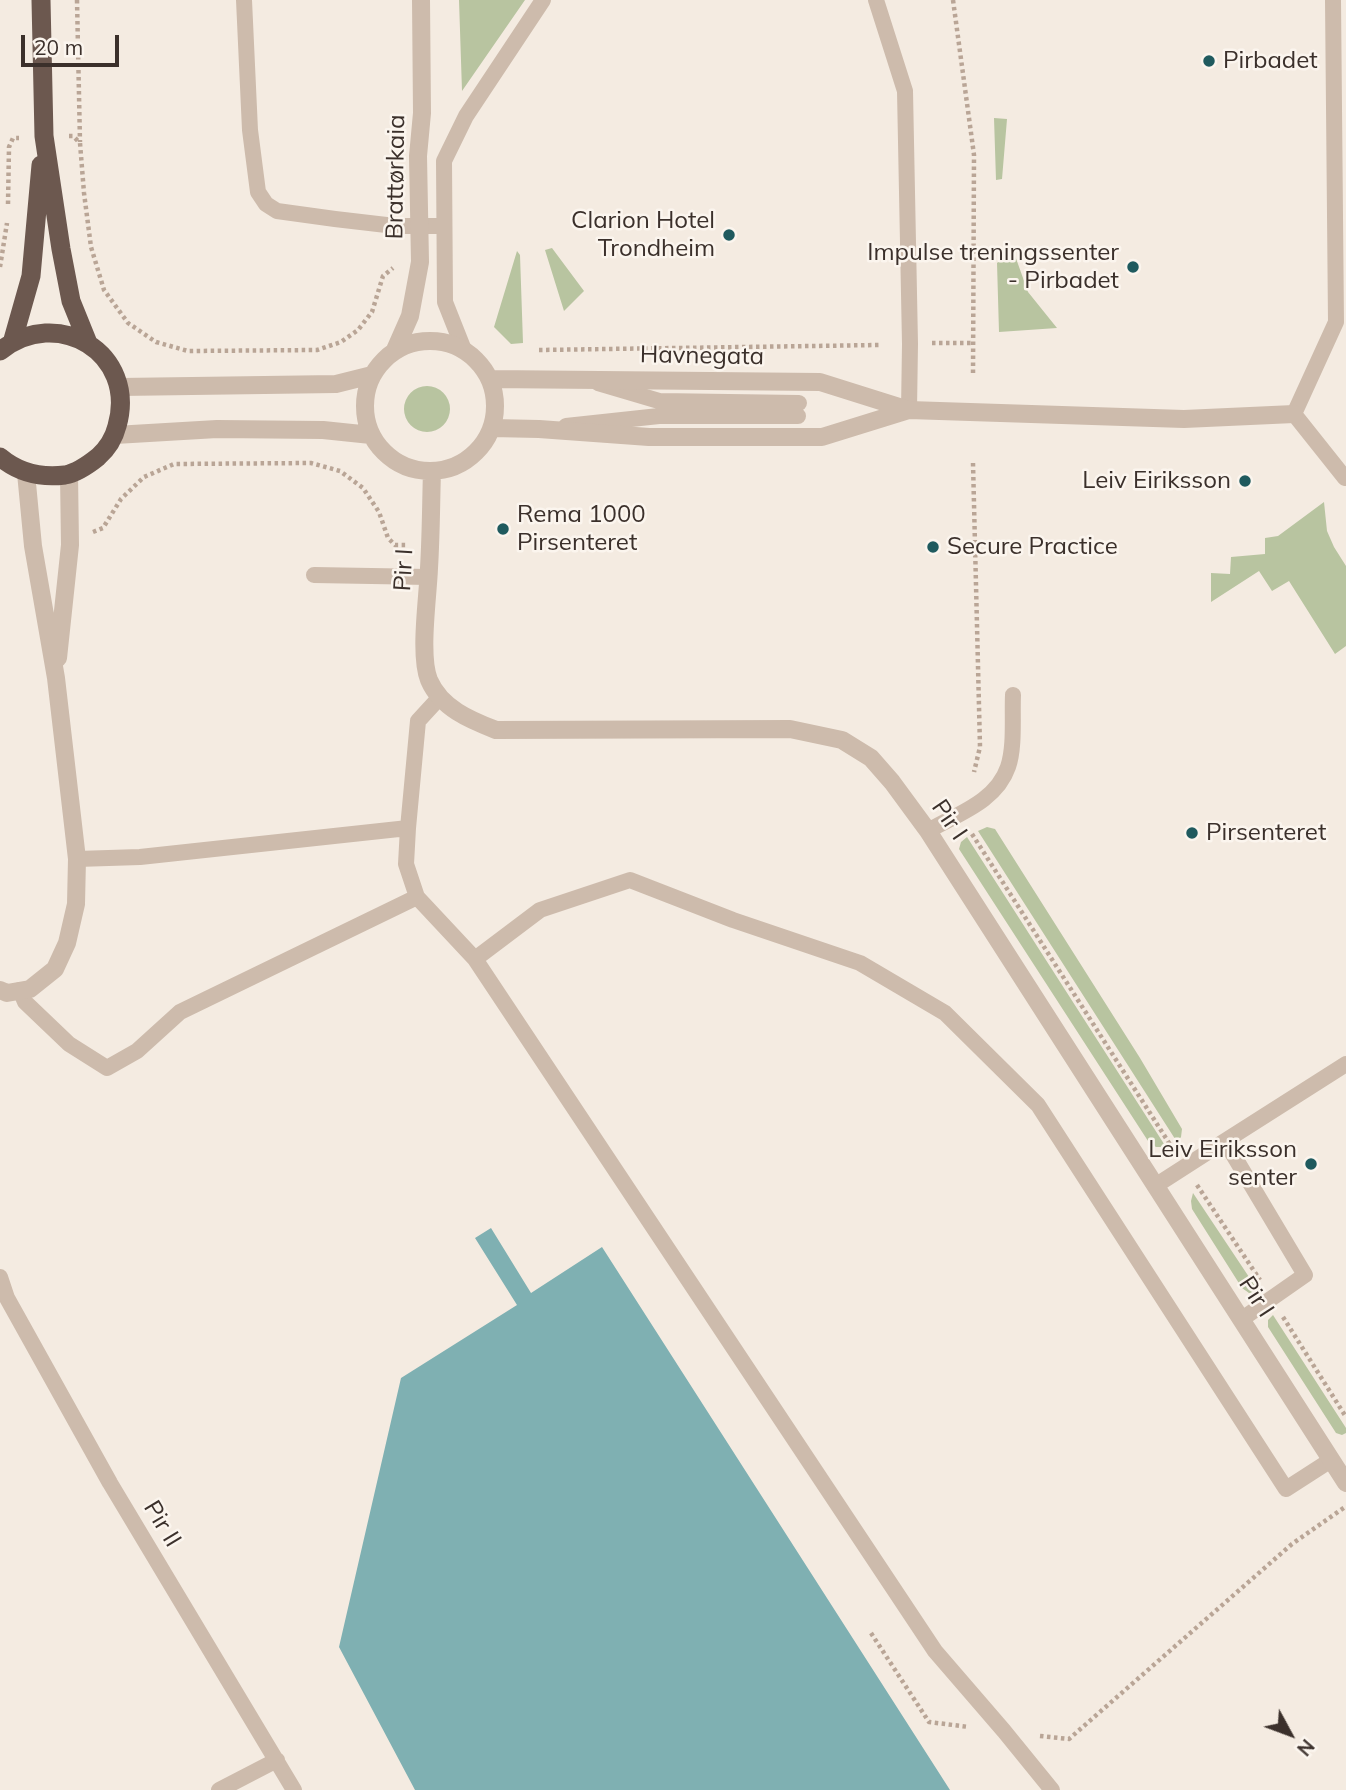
<!DOCTYPE html>
<html>
<head>
<meta charset="utf-8">
<style>
	body { margin:0 }
	#map { position:relative; width:1346px; height:1790px; overflow:hidden; background:#f4ebe1; font-family:Mulish,sans-serif }
	canvas { display:block }
	.north { position:absolute; left:1255px; top:1699px; width:70px; height:70px; -webkit-text-stroke:5px #fbf5ee; paint-order:stroke; rotate:131deg; font-size:19px; font-weight:700; line-height:28px; text-align:center; color:#3b302b }
	.north::after { content:''; display:block; margin:auto; width:24px; height:32px; background:#3b302b; clip-path:polygon(50% 0,100% 100%,50% 72%,0 100%) }
	.scale { position:absolute; left:21px; top:35px; width:98px; height:32px; box-sizing:border-box; border:4px solid #3b302b; border-top:0; padding-left:9px; font-size:21px; line-height:24px; white-space:nowrap; color:#3b302b; -webkit-text-stroke:5px #fbf5ee; paint-order:stroke }
</style>
</head>
<body>
<div id="map">
<canvas width="1346" height="1790"></canvas>
<div class="north">N</div>
<div class="scale">20 m</div>
</div>
<script>
const g = document.querySelector('canvas').getContext('2d');
g.lineJoin = 'round';
function paint(path, color) { g.fillStyle = color; g.fill(path, 'evenodd'); }
function strokePath(path, color, width, dash) { g.strokeStyle = color; g.lineWidth = width; g.lineCap = dash ? 'butt' : 'round'; g.setLineDash(dash || []); g.stroke(path); }
function drawText(font, color, halo, rows, align = 'center') {
  g.font = font + ' Mulish,sans-serif'; g.lineWidth = 5; g.setLineDash([]); g.textBaseline = 'middle'; g.strokeStyle = halo; g.fillStyle = color; for (const [text, x, y, turn = 0] of rows) {
    g.save(); g.translate(x, y); g.rotate((+turn || 0) * Math.PI / 180); g.textAlign = isNaN(turn) ? turn : align; if (halo) g.strokeText(text, 0, 0); g.fillText(text, 0, 0); g.restore();
  }
}
const green = new Path2D(`
	M459 0H525L462 91Z
	M994 118 1007 119 1002 179 996 180Z
	M552 248 584 291 564 311 545 250Z
	M1013 250 1028 292 1057 328 999 332 997 263Z
	M517 251 520 255 523 343 511 344 494 327Z
	M404 409a23 23 0 1 1 46 0a23 23 0 1 1-46 0Z
	M1324 502 1327 531 1334 547 1346 566V646L1335 654 1289 581 1272 591 1259 571 1211 602V573L1230 574 1231 557 1265 554V538L1278 536Z
	M987 827 995 829 1140 1058 1182 1129 1181 1137 1177 1142 978 831Z
	M967 837 1166 1147H1156L1148 1141 959 849 961 842Z
	M1193 1193 1259 1292 1249 1293 1242 1288 1192 1209 1191 1201Z
	M1273 1315 1346 1428V1433L1342 1435 1336 1433 1268 1327V1320Z`);
const water = new Path2D(`
	M491 1228 531 1293 602 1247 950 1790H415L339 1647 401 1378 517 1305 475 1238Z`);
const path = new Path2D(`
	M77 0 80 142
	M953 0 974 155 973 376
	M69 136H73L80 143 84 193 91 247 104 290 128 323 156 342 188 351 317 350 341 342 358 330 372 312 383 276 393 268
	M8 204 9 147 13 138H19
	M0 267 7 223
	M932 343H973
	M539 350 879 345
	M973 463 980 747 974 772
	M93 532 103 528 121 499 144 477 174 464 311 463 340 471 363 488 379 512 388 538 395 545H406
	M972 834 1171 1146
	M1197 1185 1260 1280
	M1283 1317 1346 1417
	M871 1633 929 1722 969 1727
	M1040 1736 1069 1739 1292 1544 1345 1507`);
const service = new Path2D(`
	M244 0 250 130 258 192 266 204 277 211 335 219 395 226H444
	M876 0 905 91 910 344 909 410
	M1333 0 1336 322 1294 414 1345 478
	M464 350 445 302 444 161 466 116 543 0
	M598 383 659 401 799 403
	M566 426 659 416H798
	M314 575 429 577
	M408 828 406 864 417 897 475 959 935 1651 1004 1731 1052 1790
	M928 831C957 814 996 802 1008 767 1015 747 1012 716 1013 695
	M77 859 140 857 408 828 418 721 440 697
	M475 959 540 910 630 880 733 920 860 963 945 1013 1038 1105 1286 1489 1331 1460
	M20 990 25 1002 69 1044 107 1068 137 1051 180 1012 417 897
	M1225 1141 1346 1064
	M1155 1186 1225 1141 1305 1275 1242 1319
	M0 1277 7 1298 110 1483 294 1790
	M219 1790 277 1760`);
const minor = new Path2D(`
	M365 406a65 65 0 1 1 130 0a65 65 0 1 1-130 0Z
	M395 350 410 316 420 262 418 156 422 113 421 0
	M490 379 820 382 909 410 1184 419 1294 414
	M120 387 336 384 372 375
	M492 428 539 429 649 437H822L909 410
	M115 435 217 429 323 430 371 435
	M432 471C431 503 431 536 429 568 428 597 419 655 429 680 441 708 470 720 496 730L790 729 842 740 871 758 892 782 928 831 1346 1483
	M58 658 70 545 69 474
	M0 990 7 993 30 989 55 969 67 943 76 904 77 859 56 678 33 546 26 473`);
const trunk = new Path2D(`
	M41 0 44 136 61 249 71 301 88 343
	M12 343 31 276 41 165
	M0 351C57 305 138 353 117 426 114 438 107 449 98 457 88 465 77 473 65 475 41 478 19 473 0 457`);
const markers = [
	[1209,61,7,"#1f5a5e"],
	[729,235,7,"#1f5a5e"],
	[1133,267,7,"#1f5a5e"],
	[1245,481,7,"#1f5a5e"],
	[503,529,7,"#1f5a5e"],
	[933,547,7,"#1f5a5e"],
	[1192,833,7,"#1f5a5e"],
	[1311,1164,7,"#1f5a5e"]
];
const poiNames = [
	["Pirbadet",1223,61],
	["Clarion Hotel",715,221,"right"],
	["Trondheim",715,249,"right"],
	["Impulse treningssenter",1119,253,"right"],
	["- Pirbadet",1119,281,"right"],
	["Leiv Eiriksson",1231,481,"right"],
	["Rema 1000",517,515],
	["Pirsenteret",517,543],
	["Secure Practice",947,547],
	["Pirsenteret",1206,833],
	["Leiv Eiriksson",1297,1150,"right"],
	["senter",1297,1178,"right"]
];
const streetNames = [
	["Brattørkaia",396,177,-89],
	["Havnegata",702,356,1],
	["Pir I",404,570,-87],
	["Pir I",949,820,56],
	["Pir I",1256,1297,57],
	["Pir II",162,1524,59]
];
paint(green, '#b8c4a0');
paint(water, '#7fb0b2');
strokePath(path, '#b9a596', 4.5, [3.5, 3.5]);
strokePath(service, '#cdbbac', 16);
strokePath(minor, '#cdbbac', 18);
strokePath(trunk, '#6c584f', 19);
for (const [x, y, r, color] of markers) { const dot = new Path2D(); dot.arc(x, y, r, 0, 2 * Math.PI); g.fillStyle = color; g.fill(dot); strokePath(dot, '#fbf5ee', 2.5); }
drawText('24px', '#3b302b', '#fbf5ee', poiNames, 'left');
drawText('24px', '#3b302b', '#fbf5ee', streetNames);
</script>
</body>
</html>
